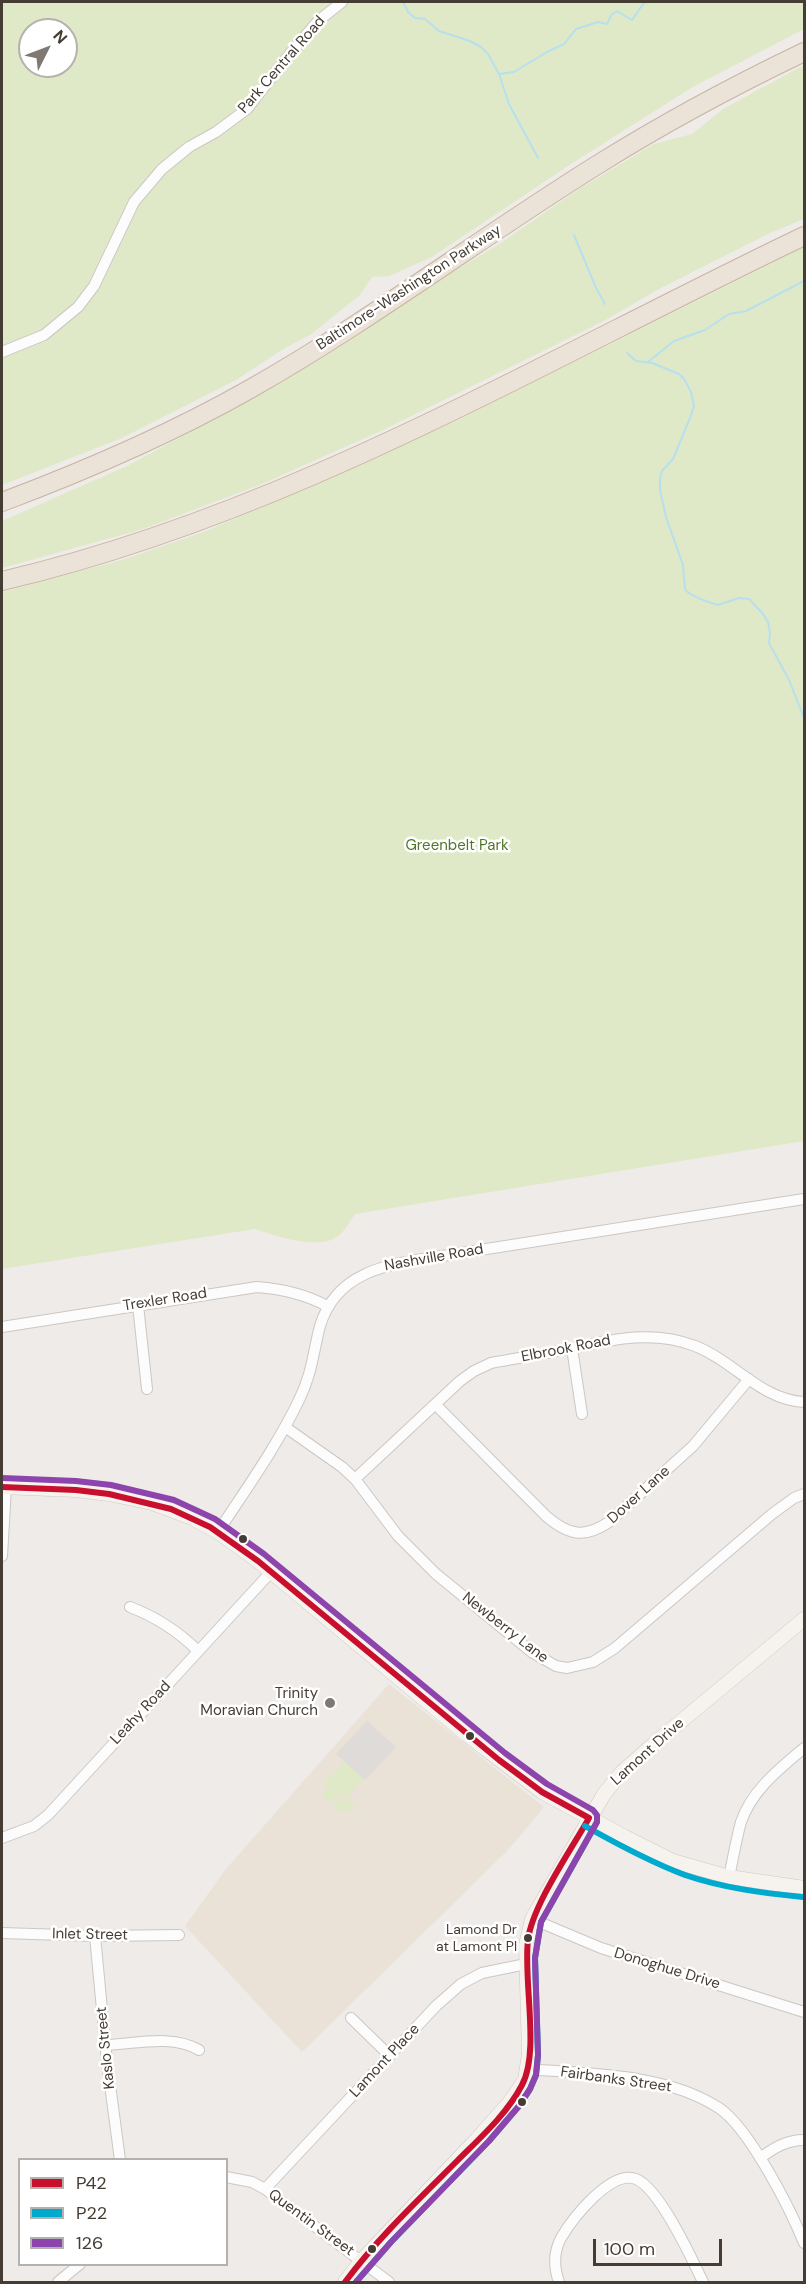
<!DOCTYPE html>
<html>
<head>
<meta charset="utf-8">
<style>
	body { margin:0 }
	#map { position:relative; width:806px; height:2284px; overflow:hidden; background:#eeebe8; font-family:"DM Sans",sans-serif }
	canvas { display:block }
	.frame { position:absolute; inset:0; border:3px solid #453c34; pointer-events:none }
	.legend { position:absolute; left:18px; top:2158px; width:210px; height:108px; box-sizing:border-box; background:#fff; border:2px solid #b5b1ae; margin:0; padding:8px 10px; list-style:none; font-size:18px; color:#453c34 }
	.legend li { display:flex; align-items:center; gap:12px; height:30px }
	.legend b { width:30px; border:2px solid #b5b1ae }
	.north { position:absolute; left:18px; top:18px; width:60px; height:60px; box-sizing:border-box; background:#fff; border:2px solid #b5b1ae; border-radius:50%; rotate:48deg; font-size:16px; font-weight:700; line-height:24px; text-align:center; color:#453c34 }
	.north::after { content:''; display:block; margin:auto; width:21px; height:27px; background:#807973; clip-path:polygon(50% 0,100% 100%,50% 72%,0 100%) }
	.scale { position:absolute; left:593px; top:2239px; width:129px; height:27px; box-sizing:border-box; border:3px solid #453c34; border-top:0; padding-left:8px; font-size:18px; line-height:21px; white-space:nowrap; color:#453c34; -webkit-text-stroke:4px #fff; paint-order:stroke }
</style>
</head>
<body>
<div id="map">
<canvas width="806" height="2284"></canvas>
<div class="frame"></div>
<ul class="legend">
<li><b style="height:8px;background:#c8102e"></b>P42</li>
<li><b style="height:8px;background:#00a9ce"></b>P22</li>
<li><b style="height:8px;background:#8e44ad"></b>126</li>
</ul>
<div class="north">N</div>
<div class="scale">100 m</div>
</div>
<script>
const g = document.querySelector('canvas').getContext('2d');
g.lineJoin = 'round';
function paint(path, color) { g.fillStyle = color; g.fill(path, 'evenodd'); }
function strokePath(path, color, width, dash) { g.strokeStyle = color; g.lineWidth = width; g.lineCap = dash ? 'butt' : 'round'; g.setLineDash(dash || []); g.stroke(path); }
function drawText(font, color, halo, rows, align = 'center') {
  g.font = font + ' "DM Sans",sans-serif'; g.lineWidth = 5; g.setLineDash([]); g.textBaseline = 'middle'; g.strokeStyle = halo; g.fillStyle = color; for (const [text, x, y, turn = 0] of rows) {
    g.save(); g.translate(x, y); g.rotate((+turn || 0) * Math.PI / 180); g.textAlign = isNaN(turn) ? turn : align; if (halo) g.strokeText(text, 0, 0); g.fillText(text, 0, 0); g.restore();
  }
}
const education = new Path2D(`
	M389 1684 544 1807 507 1851 302 2052 185 1926 226 1869Z`);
const green = new Path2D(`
	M2 2H804V29L691 88 571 164 432 257 389 276 372 277 360 295 310 335 285 348 236 380 122 438 2 485ZM30 30H66V66H30Z
	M804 65V219L770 233 659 289 602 322 383 430 262 484 143 529 2 568V521L127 466 259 395 456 270 498 245 579 189 654 144 692 134 723 109Z
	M804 247V1141L355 1214C350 1221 345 1231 338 1236 319 1251 276 1236 255 1229L2 1269V592L125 559 206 531 332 477 462 418Z
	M344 1761 364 1779 347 1798 356 1807 351 1812 347 1808 342 1813 334 1806 346 1793 344 1791 331 1804 321 1795 328 1788 323 1784Z`);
const parking = new Path2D(`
	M367 1721 396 1747 365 1780 336 1754Z`);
const stream = new Path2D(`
	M403 2 408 12 415 18 425 19 439 31 470 41 481 47 488 54 499 74 509 104 538 158
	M499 74 514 72 547 52 564 44 576 29 598 22 607 24 612 14 617 11 632 20C638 13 639 7 646 2
	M574 235 596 288 605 304
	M627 353 636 361 652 363 679 374 684 379 691 392 694 406 690 418 673 459 662 471 660 479V490L666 517 683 565 685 589C690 597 709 602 718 605L739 598 749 599 763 614 768 622 770 633 769 643 789 680 804 718
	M648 362 674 341 705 330 729 314 746 311 804 281`);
const street = new Path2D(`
	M2 352 44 335 78 307 94 286 134 202 162 169 189 147 216 132 247 109 289 55 318 21 342 2
	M138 1305 147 1389
	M2 1327 257 1287C282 1289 305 1294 327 1306
	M572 1348 582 1414
	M436 1405 546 1516C568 1535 584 1539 609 1522L693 1446 749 1379
	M285 1427 342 1467 355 1479 398 1536 436 1574 533 1653 556 1666 567 1668 593 1662 615 1648 772 1514 794 1498 804 1494
	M355 1479 460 1381 474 1371 491 1363C518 1358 545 1354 573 1348 614 1339 654 1330 695 1346 734 1361 761 1400 804 1402
	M218 1532C246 1489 277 1446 299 1400 312 1374 313 1353 320 1326 337 1269 392 1264 442 1256L804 1199
	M2 1556 6 1487
	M130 1607C156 1617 178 1631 198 1651
	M2 1838 34 1826 48 1815 271 1572
	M729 1877C733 1859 736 1840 741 1822 752 1790 779 1769 804 1748
	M532 1919 601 1948 804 2012
	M2 1933 95 1936 179 1935
	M95 1936 107 2062 120 2160
	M351 2018 390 2056
	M105 2045C135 2044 172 2034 199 2050
	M527 2069C588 2074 666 2073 719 2108 749 2128 790 2208 804 2243
	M760 2158C774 2148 786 2140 804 2140
	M226 2177 252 2182 265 2189 389 2282
	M265 2189 436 2006 461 1984 482 1973 526 1964
	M58 2282 80 2264
	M559 2282C554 2268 553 2253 561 2238 572 2219 611 2169 636 2179 660 2189 692 2259 703 2282`);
const secondary = new Path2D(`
	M2 1487 76 1490 109 1494 152 1503 192 1518 218 1532 258 1561 467 1735 542 1792 625 1837 673 1861 729 1877 804 1888
	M345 2282 361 2261 476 2140 509 2103 525 2080 529 2054 526 1945 532 1919 604 1794 622 1772 655 1743 804 1619`);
const highway = new Path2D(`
	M2 502C87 470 171 434 250 389 370 321 480 238 597 165 664 123 733 86 804 52
	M2 581C289 514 540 362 804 236`);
const bus1 = new Path2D(`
	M2 1487 76 1490 109 1494 171 1509 210 1527 258 1561 499 1760 542 1792 589 1818
	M345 2282C378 2238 418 2200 457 2161 480 2138 507 2114 522 2085 540 2052 523 1980 528 1940 532 1906 571 1850 589 1818`);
const bus2 = new Path2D(`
	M585 1826C617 1844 650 1862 685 1875 723 1888 763 1893 803 1897
	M356 2282 391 2242 489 2141 519 2106 530 2089 536 2075 538 2055 535 1958 541 1922 597 1822`);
const bus3 = new Path2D(`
	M2 1478 76 1481 111 1485 174 1500 215 1519 264 1554 505 1753 547 1784 593 1810 597 1815V1822L541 1922 535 1958 538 2055 536 2075 530 2089 519 2106 489 2141 391 2242 356 2282`);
const markers = [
	[243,1539,5,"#453c34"],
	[330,1703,6,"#807973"],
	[470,1736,5,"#453c34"],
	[528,1938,5,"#453c34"],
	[522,2102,5,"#453c34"],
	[372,2249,5,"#453c34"]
];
const busNames = [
	["Lamond Dr",517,1930],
	["at Lamont Pl",517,1947]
];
const streetNames = [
	["Park Central Road",282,65,-49],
	["Baltimore-Washington Parkway",409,288,-33],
	["Nashville Road",434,1258,-10],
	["Trexler Road",165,1300,-9],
	["Elbrook Road",566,1349,-11],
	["Dover Lane",639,1495,-42],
	["Newberry Lane",505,1628,38],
	["Leahy Road",141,1713,-47],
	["Lamont Drive",648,1752,-42],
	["Inlet Street",90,1935,1],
	["Donoghue Drive",667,1969,17],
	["Kaslo Street",106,2048,-96],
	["Lamont Place",385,2061,-47],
	["Fairbanks Street",616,2080,8],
	["Quentin Street",311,2223,36]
];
const parkNames = [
	["Greenbelt Park",457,846]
];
const poiNames = [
	["Trinity",318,1694],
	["Moravian Church",318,1711]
];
paint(education, '#eae1d7');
paint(green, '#e0e9c7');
paint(parking, '#dedbd8');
strokePath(stream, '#b7e0ee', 2);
strokePath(street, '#cbc7c4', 12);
strokePath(secondary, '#cfc9c0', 15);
strokePath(highway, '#c7b5a3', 20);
strokePath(street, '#fcfcfc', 10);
strokePath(secondary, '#f6f3ee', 14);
strokePath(highway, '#ebe2d8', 18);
strokePath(bus1, '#c8102e', 6);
strokePath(bus2, '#00a9ce', 6);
strokePath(bus3, '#8e44ad', 6);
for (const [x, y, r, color] of markers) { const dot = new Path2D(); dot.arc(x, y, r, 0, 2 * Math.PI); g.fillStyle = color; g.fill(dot); strokePath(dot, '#fff', 2); }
drawText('14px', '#453c34', '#fff', busNames, 'right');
drawText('15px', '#453c34', '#fff', streetNames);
drawText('15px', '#507727', '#fff', parkNames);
drawText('15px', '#453c34', '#fff', poiNames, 'right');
</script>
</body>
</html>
